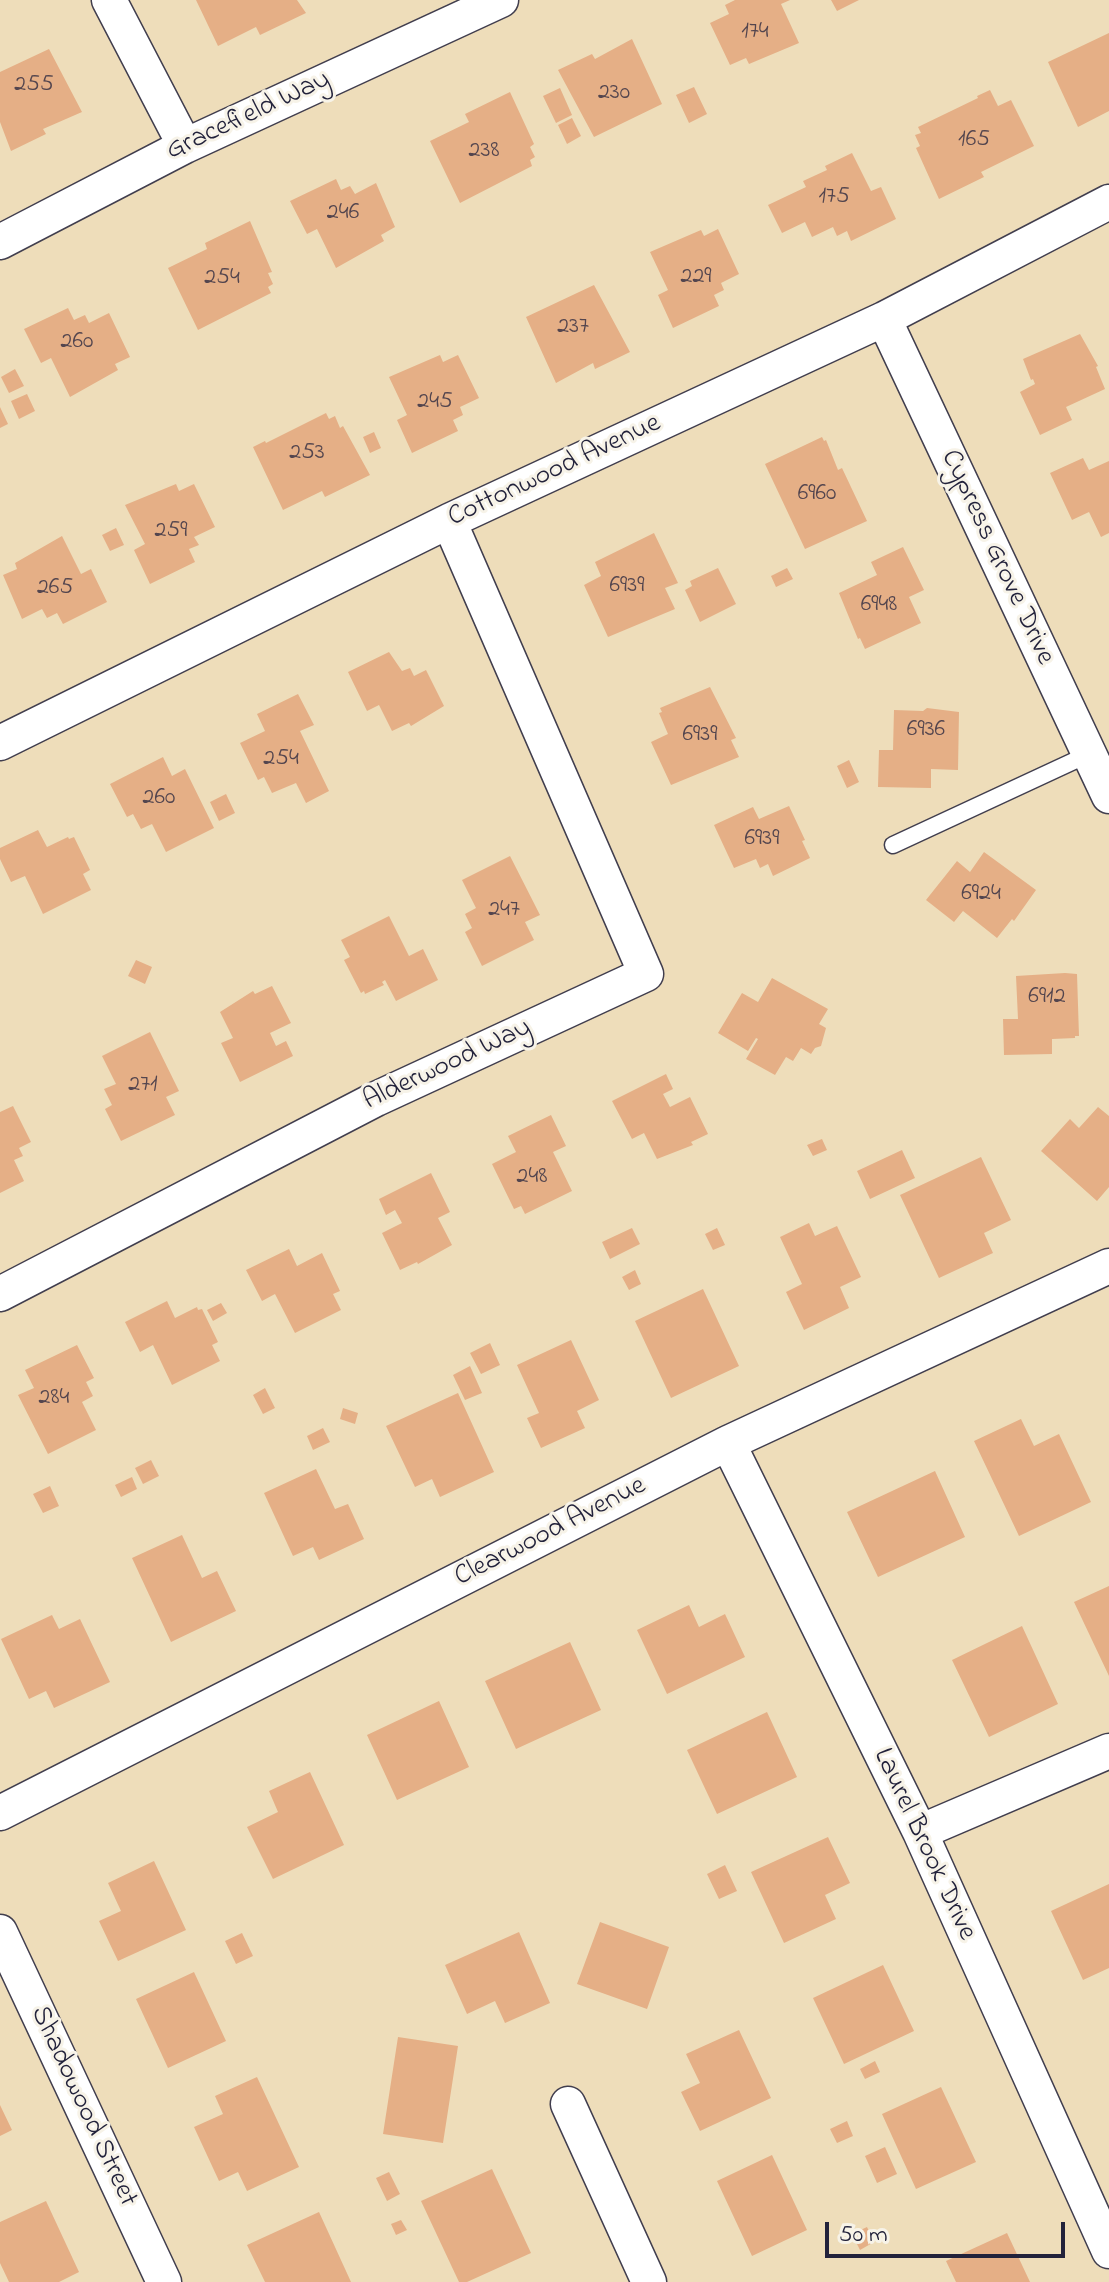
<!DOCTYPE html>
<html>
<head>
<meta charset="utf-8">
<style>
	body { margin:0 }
	#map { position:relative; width:1109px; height:2282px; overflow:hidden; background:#eeddba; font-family:"Indie Flower",sans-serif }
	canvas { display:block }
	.scale { position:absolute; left:825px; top:2222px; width:240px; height:36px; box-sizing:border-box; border:4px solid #22223b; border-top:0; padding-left:10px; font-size:24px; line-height:28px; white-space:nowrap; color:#22223b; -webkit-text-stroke:6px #f7f3e8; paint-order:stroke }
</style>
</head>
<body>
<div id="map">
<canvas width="1109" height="2282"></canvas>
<div class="scale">50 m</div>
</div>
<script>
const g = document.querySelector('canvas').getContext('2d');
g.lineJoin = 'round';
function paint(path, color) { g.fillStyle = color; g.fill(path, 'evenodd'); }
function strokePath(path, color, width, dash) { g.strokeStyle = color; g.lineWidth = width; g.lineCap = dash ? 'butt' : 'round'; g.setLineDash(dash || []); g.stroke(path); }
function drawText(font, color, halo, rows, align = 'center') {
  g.font = font + ' "Indie Flower",sans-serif'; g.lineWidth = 6; g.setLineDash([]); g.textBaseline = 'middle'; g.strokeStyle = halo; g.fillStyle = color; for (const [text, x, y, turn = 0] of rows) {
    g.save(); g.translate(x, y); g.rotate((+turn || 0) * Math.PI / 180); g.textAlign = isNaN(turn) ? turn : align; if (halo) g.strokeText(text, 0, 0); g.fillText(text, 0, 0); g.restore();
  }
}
const building = new Path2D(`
	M196 0H297L306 13 260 35 256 27 218 46Z
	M735 0H790L781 4 799 43 749 64 746 58 730 65 710 23 729 14 725 5Z
	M831 0H859L837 11Z
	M1109 33V111L1078 127 1048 62Z
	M632 39 662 104 594 137 558 70 592 54 595 59Z
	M49 49 82 112 43 129 46 134 11 151 0 122V72Z
	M694 87 707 114 689 123 676 95Z
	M560 88 572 115 556 123 543 96Z
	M990 90 998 106 1011 100 1034 146 981 172 984 177 939 199 916 148 920 146 915 135 921 133 918 127 978 98 977 96Z
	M510 92 534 144 530 147 535 157 530 160 532 166 460 203 430 141 469 122 465 114Z
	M572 118 581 136 567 144 558 125Z
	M852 153 871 191 881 187 896 219 851 241 847 231 837 236 833 227 812 237 805 222 782 233 768 205 806 187 803 181 827 170 825 166Z
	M336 179 341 190 350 186 355 194 376 183 395 227 381 235 384 241 336 268 317 229 307 234 290 201Z
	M250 221 272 272 268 273 273 284 268 287 271 293 198 330 168 268 207 249 205 243Z
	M718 229 739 274 721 283 724 290 714 295 719 306 673 328 658 295 668 290 650 252 701 230 704 236Z
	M594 285 630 352 595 369 593 363 556 383 526 317Z
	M68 308 74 320 85 315 89 323 109 313 130 357 115 364 118 370 70 397 51 358 41 363 24 329Z
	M1080 334 1098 366 1096 367 1105 389 1066 407 1072 420 1040 435 1020 392 1035 384 1033 379 1031 380 1023 359Z
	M440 355 443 362 458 355 479 398 460 407 463 415 453 420 458 431 412 453 397 420 407 415 389 377Z
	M15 369 24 386 9 393 1 377Z
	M27 394 35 411 19 419 11 401Z
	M0 407 8 424 0 428Z
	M326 413 329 419 335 416 340 428 343 426 370 475 325 497 322 491 283 510 253 447 265 441 266 443Z
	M374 432 381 448 370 453 363 437Z
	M822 437 824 441 826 440 838 470 842 468 867 521 805 549 765 464Z
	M1083 458 1089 470 1109 461V533L1101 537 1089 512 1072 520 1050 473Z
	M176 484 179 491 194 484 215 527 194 537 199 545 189 549 195 562 150 584 134 550 145 544 125 505Z
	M116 528 124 545 110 551 102 535Z
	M654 533 678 583 665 588 675 609 608 637 584 585 601 576 595 562Z
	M62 536 81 574 91 569 107 602 63 624 57 613 47 618 42 609 22 619 3 575 17 569 15 563Z
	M903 547 924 590 909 597 921 623 865 649 860 638 858 639 839 593 877 575 871 562Z
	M718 568 736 604 700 622 685 590 692 586 690 581Z
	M787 568 793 579 776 587 771 576Z
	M389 652 402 671 410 668 414 676 426 670 444 706 411 726 409 723 392 731 379 705 367 711 348 672Z
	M710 687 736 738 731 740 739 757 671 785 651 742 668 734 659 713 662 712 660 708Z
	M298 694 314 725 300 731 329 791 306 803 296 783 272 793 264 777 258 780 240 743 265 731 257 714Z
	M927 708 959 712 958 770 931 769V788L878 787 879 750H893L894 710 923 711Z
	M163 757 172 776 185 769 214 828 166 852 152 824 141 829 133 814 127 817 110 784Z
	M849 760 859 782 847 788 837 766Z
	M226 794 235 813 219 821 210 802Z
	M789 806 805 840 802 841 810 858 773 876 768 864 760 868 756 859 734 868 714 825 753 807 759 819Z
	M38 830 47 847 68 837 69 839 74 837 90 870 83 874 91 890 43 914 25 876 11 882 0 859V848Z
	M984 852 1036 890 1014 921 1012 919 997 938 963 911 954 922 926 900 957 861 970 872Z
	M510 856 540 915 525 922 534 940 482 966 465 932 472 928 465 914 476 908 462 880Z
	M389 916 409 956 423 949 438 980 396 1001 385 980 382 982 384 985 365 994 364 991 361 993 344 960 350 957 341 940Z
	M136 960 152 967 145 984 128 976Z
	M1065 973 1077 974 1079 1036H1075V1038L1052 1039V1054L1004 1055 1003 1019H1018L1016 976Z
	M772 978 828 1009 819 1024 826 1028 821 1046 815 1048 811 1054 801 1048 793 1061 786 1057 775 1075 746 1059 758 1039 756 1038 748 1051 718 1033 742 993 758 1002Z
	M272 986 291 1023 270 1033 276 1046 286 1041 293 1056 240 1082 221 1043 233 1038 220 1012 253 991 255 994Z
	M150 1032 179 1091 166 1097 175 1115 121 1141 105 1109 112 1105 104 1089 116 1084 102 1056Z
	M666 1074 673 1089 663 1094 670 1107 690 1097 708 1134 691 1142 693 1145 657 1159 644 1133 632 1139 612 1101Z
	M13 1106 31 1142 19 1148 23 1156 14 1160 24 1181 0 1193V1112Z
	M1098 1107 1109 1116V1187L1097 1201 1041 1151 1070 1119 1079 1128Z
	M551 1115 566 1146 553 1152 572 1191 525 1214 521 1206 514 1209 492 1164 516 1152 508 1136Z
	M822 1139 827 1150 813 1156 807 1145Z
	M902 1150 915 1178 870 1199 857 1171Z
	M981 1157 1011 1220 984 1233 993 1253 939 1278 900 1195Z
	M431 1173 450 1212 438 1218 452 1245 418 1264 417 1262 400 1270 382 1233 402 1223 395 1210 386 1215 379 1199Z
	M809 1223 815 1236 837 1226 861 1277 840 1287 849 1308 804 1330 786 1292 802 1284 780 1237Z
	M632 1228 640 1244 610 1259 602 1242Z
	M717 1228 725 1245 713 1250 705 1234Z
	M289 1249 297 1266 322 1253 340 1291 333 1294 341 1310 295 1333 275 1294 262 1301 246 1270Z
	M635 1270 641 1284 629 1290 622 1277Z
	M703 1289 739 1366 671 1398 635 1321Z
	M167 1301 175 1318 197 1307 198 1310 202 1309 218 1342 212 1345 220 1361 172 1385 153 1345 140 1352 125 1322Z
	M221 1303 227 1313 213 1321 207 1310Z
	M571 1340 599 1400 577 1411 585 1428 541 1448 527 1418 539 1413 517 1365Z
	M490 1343 500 1365 481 1374 470 1353Z
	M77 1345 94 1378 86 1382 93 1396 82 1402 96 1430 48 1454 18 1395 34 1388 25 1370Z
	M470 1366 482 1393 465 1400 453 1375Z
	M265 1388 275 1408 263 1414 253 1395Z
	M458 1393 494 1472 440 1497 432 1479 415 1487 386 1426Z
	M343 1408 358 1413 355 1424 340 1419Z
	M1021 1419 1034 1446 1059 1434 1091 1502 1019 1536 974 1441Z
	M323 1428 330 1442 313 1450 307 1436Z
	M151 1460 159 1476 143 1484 135 1468Z
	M316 1469 335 1509 348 1504 364 1539 319 1560 313 1547 293 1556 264 1493Z
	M935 1471 965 1537 878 1577 847 1512Z
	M132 1477 137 1489 121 1497 115 1485Z
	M50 1486 59 1506 43 1513 33 1494Z
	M182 1535 202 1578 217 1571 236 1611 171 1642 132 1558Z
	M1109 1586V1676L1074 1602Z
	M689 1605 699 1627 725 1614 745 1657 667 1694 637 1630Z
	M52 1615 59 1629 80 1619 110 1682 54 1708 46 1691 29 1699 1 1639Z
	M1022 1626 1058 1704 989 1737 952 1660Z
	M570 1642 601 1710 516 1749 485 1681Z
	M439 1701 469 1767 397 1800 367 1735Z
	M767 1712 797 1777 717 1814 687 1750Z
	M310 1772 344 1845 273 1879 247 1827 278 1812 269 1791Z
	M828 1837 850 1883 825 1895 836 1919 784 1943 751 1872Z
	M154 1861 186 1930 118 1961 99 1921 121 1911 108 1883Z
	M725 1865 737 1891 719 1899 707 1874Z
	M1109 1884V1968L1083 1980 1051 1911Z
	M600 1922 669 1947 647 2009 577 1984Z
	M519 1932 550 2003 505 2023 495 2001 467 2014 445 1965Z
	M242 1933 253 1956 236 1964 225 1941Z
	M883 1965 914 2031 844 2064 813 1998Z
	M194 1972 226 2041 168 2068 136 1999Z
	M739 2030 771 2098 700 2131 681 2092 700 2083 686 2054Z
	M398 2037 458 2046 443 2143 383 2134Z
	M875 2061 880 2072 865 2079 860 2069Z
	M257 2077 299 2167 247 2191 238 2172 219 2181 194 2127 223 2114 215 2096Z
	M941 2087 976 2162 916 2189 882 2114Z
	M0 2105 12 2130 0 2136Z
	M847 2121 853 2136 837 2143 830 2129Z
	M885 2147 897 2174 877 2183 865 2156Z
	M772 2155 807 2230 752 2256 717 2181Z
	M492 2169 531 2253 467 2282H459L421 2201Z
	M389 2172 400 2194 387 2201 376 2178Z
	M46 2201 79 2272 59 2282H9L0 2263V2222Z
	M319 2212 351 2282H265L247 2245Z
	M401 2220 407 2230 396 2235 391 2224Z
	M867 2227 874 2242 860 2250 852 2234Z
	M1007 2233 1030 2282H956L946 2261Z`);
const service = new Path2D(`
	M893 845 1089 754`);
const minor = new Path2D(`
	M109 0 185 146
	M0 242 185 146 501 0
	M884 319 1109 796
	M0 743 449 521 884 319 1109 202
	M0 1294 376 1099 646 974 449 521
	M728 1443 920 1832 1109 2251
	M0 1813 728 1443 1109 1266
	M920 1832 1109 1751
	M0 1932 164 2282
	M568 2104 649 2282`);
const numberNames = [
	["174",755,33],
	["255",34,86],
	["230",614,94],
	["165",974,141],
	["238",484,152],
	["175",834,198],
	["246",343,214],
	["229",696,278],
	["254",222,279],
	["237",573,328],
	["260",77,343],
	["245",435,403],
	["253",307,454],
	["6960",817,495],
	["259",171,532],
	["6939",627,587],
	["265",55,589],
	["6948",879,606],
	["6936",926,731],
	["6939",700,736],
	["254",281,760],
	["260",159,799],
	["6939",762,840],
	["6924",981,895],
	["247",504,911],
	["6912",1047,998],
	["271",143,1086],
	["248",532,1178],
	["284",54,1399]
];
const streetNames = [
	["Gracefield Way",249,117,-25],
	["Cottonwood Avenue",555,472,-25],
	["Cypress Grove Drive",996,558,65],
	["Alderwood Way",448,1066,-25],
	["Clearwood Avenue",551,1533,-27],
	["Laurel Brook Drive",923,1845,65],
	["Shadowood Street",82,2107,65]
];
paint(building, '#e5af86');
strokePath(service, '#413e4e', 19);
strokePath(minor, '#413e4e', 37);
strokePath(service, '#fff', 16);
strokePath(minor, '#fff', 34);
drawText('24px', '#53454e', null, numberNames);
drawText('28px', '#22223b', '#f7f3e8', streetNames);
</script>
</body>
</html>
